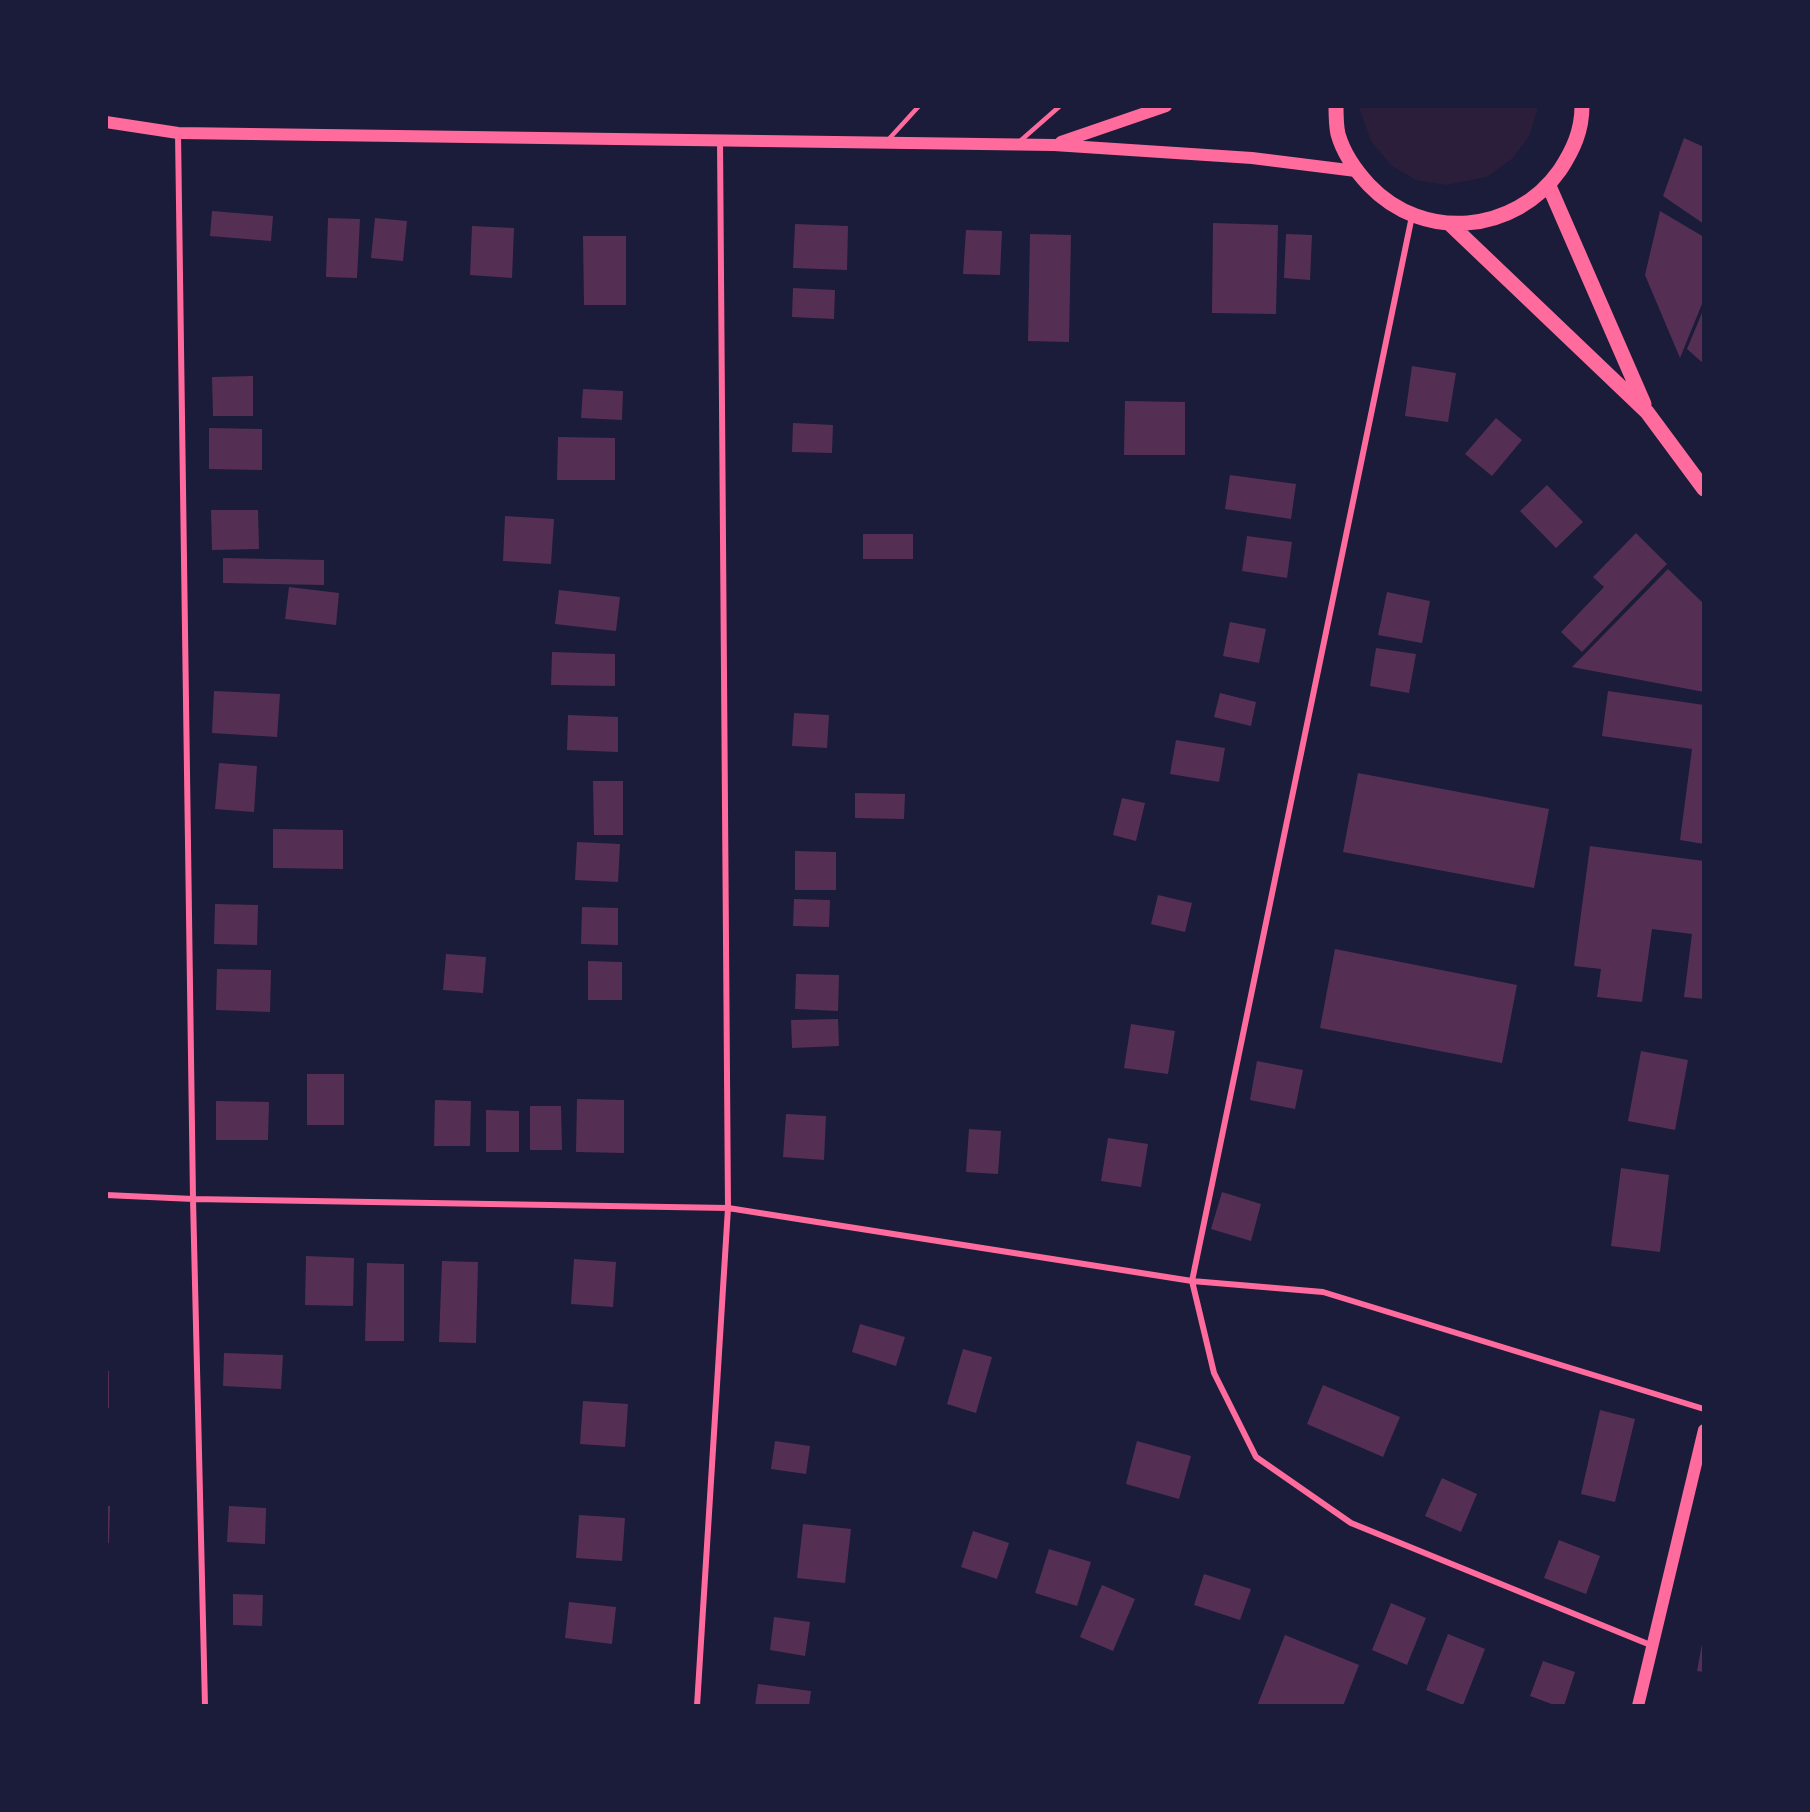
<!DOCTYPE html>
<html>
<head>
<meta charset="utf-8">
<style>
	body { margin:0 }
	#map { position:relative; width:1810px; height:1812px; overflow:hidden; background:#1b1b3a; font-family:"Roboto Condensed",sans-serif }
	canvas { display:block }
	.frame { position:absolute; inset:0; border:108px solid #1b1b3a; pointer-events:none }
</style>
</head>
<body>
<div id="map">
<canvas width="1810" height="1812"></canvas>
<div class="frame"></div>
</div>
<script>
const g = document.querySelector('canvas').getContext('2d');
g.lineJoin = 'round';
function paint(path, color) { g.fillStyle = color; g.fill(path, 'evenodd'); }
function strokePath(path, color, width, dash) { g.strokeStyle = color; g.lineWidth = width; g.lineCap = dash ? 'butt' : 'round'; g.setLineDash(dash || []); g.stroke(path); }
const green = new Path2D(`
	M1359 107V106L1538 107 1530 135 1513 158 1487 177 1446 185 1416 180 1392 166 1371 141Z`);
const building = new Path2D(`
	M1684 138 1704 147V224L1663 196Z
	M212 211 273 216 271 241 210 236Z
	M1660 211 1704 237V299L1680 358 1645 275Z
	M328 218 360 219 357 278 326 277Z
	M375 218 407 221 403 261 371 258Z
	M1213 223 1278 225 1276 314 1212 313Z
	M795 224 848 226 847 270 793 268Z
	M472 226 514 228 512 278 470 275Z
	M966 230 1002 231 1000 275 963 274Z
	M1030 234 1071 235 1069 342 1028 341Z
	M1286 234 1312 235 1310 280 1284 278Z
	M583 236H626V305H584Z
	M793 288 835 290 834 319 792 317Z
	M1704 308V364L1687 349Z
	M1412 366 1456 373 1448 422 1405 416Z
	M253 376V416H213L212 377Z
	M583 389 623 391 622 420 581 418Z
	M1125 401 1185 402V455H1124Z
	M1496 418 1522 440 1492 476 1465 454Z
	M793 423 833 425 832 453 792 452Z
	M209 428 262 429V470L209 469Z
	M558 437 615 438V480H557Z
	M1230 475 1296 484 1291 519 1225 509Z
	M1547 485 1583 522 1556 548 1520 511Z
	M211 510H258L259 549 212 550Z
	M505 516 554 519 551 564 503 561Z
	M1636 533 1667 564 1582 652 1561 632 1604 587 1593 577Z
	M863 534H913V559H863Z
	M1247 536 1292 542 1287 578 1242 571Z
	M223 558 324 560V585L223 583Z
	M1668 569 1704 604V692L1572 667Z
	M289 587 339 593 336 625 285 619Z
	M559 590 620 597 616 631 555 624Z
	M1387 592 1430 601 1422 643 1378 635Z
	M1230 622 1266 629 1259 663 1223 656Z
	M1376 648 1416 654 1409 693 1370 686Z
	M552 652 615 654V686L551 685Z
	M214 691 280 694 277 737 212 733Z
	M1608 691 1704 705V844L1680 840 1692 749 1602 736Z
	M1220 693 1256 702 1251 726 1214 717Z
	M794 713 829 715 827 748 792 746Z
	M568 715 618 717V752L567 750Z
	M1176 740 1225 748 1219 782 1170 774Z
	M219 763 257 766 254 812 215 809Z
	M1358 773 1549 809 1534 888 1343 852Z
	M593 781H623V835H594Z
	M855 793 905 794 904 819 855 818Z
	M1122 798 1145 803 1136 841 1113 835Z
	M273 829 343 830V869L273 868Z
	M577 842 620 844 618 882 575 880Z
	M1590 846 1704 861V999L1684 997 1692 934 1652 929 1642 1002 1597 997 1601 969 1574 966Z
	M795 851 836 852V890H795Z
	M1158 895 1192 903 1185 932 1151 924Z
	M794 899 830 900 829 927 793 926Z
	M215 904 258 905 257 945 214 944Z
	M582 907 618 908V945L581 944Z
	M1335 949 1517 985 1502 1063 1320 1028Z
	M446 954 486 957 483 993 443 990Z
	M588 961 622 962V1000H588Z
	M217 969 271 970 270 1012 216 1010Z
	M796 974 839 975 838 1011 795 1009Z
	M838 1019 839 1046 792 1048 791 1020Z
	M1131 1024 1175 1031 1168 1074 1124 1068Z
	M1641 1051 1688 1060 1675 1130 1628 1121Z
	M1257 1061 1303 1070 1295 1109 1250 1100Z
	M307 1074H344V1125H307Z
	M577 1099 624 1100V1153L576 1152Z
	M435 1100 471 1101 470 1146H434Z
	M216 1101 269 1102 268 1140H216Z
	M530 1106H561L562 1150H530Z
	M486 1110 519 1111V1152H486Z
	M786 1114 826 1116 824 1160 783 1157Z
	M969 1129 1001 1131 998 1174 966 1172Z
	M1108 1138 1148 1144 1141 1187 1101 1181Z
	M1621 1168 1669 1175 1660 1252 1611 1246Z
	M1222 1192 1261 1204 1251 1241 1211 1229Z
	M306 1256 354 1258 353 1306 305 1305Z
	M574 1259 616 1262 613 1307 571 1304Z
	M442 1261 478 1262 476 1343 439 1342Z
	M367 1263 404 1264V1341H365Z
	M860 1324 905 1337 896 1366 852 1352Z
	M963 1349 992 1357 976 1413 947 1404Z
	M224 1353 283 1355 281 1389 223 1386Z
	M106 1371H109V1408H106Z
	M1323 1385 1400 1417 1383 1457 1307 1424Z
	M583 1401 628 1404 625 1447 580 1444Z
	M1600 1410 1635 1419 1615 1502 1581 1494Z
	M775 1441 810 1446 806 1474 771 1469Z
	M1137 1441 1191 1456 1179 1499 1126 1484Z
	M1442 1478 1477 1494 1461 1532 1425 1516Z
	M106 1506H110L109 1543H106Z
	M229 1506 266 1508 265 1544 227 1542Z
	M579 1515 625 1518 622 1561 576 1558Z
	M803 1524 851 1529 845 1583 797 1578Z
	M973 1531 1009 1543 997 1579 961 1567Z
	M1559 1540 1600 1556 1586 1594 1544 1578Z
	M1049 1549 1091 1562 1077 1606 1035 1593Z
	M1204 1574 1251 1589 1240 1620 1194 1605Z
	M1102 1585 1135 1599 1113 1651 1080 1637Z
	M233 1594 263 1595 262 1626 233 1625Z
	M569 1602 616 1607 612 1644 565 1638Z
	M1391 1603 1426 1618 1407 1665 1372 1650Z
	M774 1617 810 1622 805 1656 770 1650Z
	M1448 1634 1485 1649 1463 1705 1426 1690Z
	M1285 1635 1359 1665 1343 1706H1257Z
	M1702 1644 1704 1645V1672L1697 1671Z
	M1543 1661 1575 1672 1564 1706H1557L1530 1696Z
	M758 1684 811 1691 809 1706H755Z`);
const service = new Path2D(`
	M888 140 919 106
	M1019 142 1060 106`);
const minor = new Path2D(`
	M178 133 193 1199 205 1706
	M1412 216 1192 1281 1214 1373 1256 1457 1351 1523 1653 1646
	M106 1195 193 1199 728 1208 1192 1281 1323 1292 1704 1409
	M697 1706 728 1208 720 139`);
const secondary = new Path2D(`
	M106 122 178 133 1054 145 1252 158 1356 171
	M1061 142 1166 106
	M1638 1706 1704 1430`);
const primary = new Path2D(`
	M1336 106C1336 115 1336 125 1338 134 1343 152 1356 171 1369 185 1423 242 1515 234 1560 170 1573 150 1582 131 1582 106
	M1549 186 1644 404
	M1450 224 1647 412 1704 489`);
paint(green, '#2a1e3b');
paint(building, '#542f53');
strokePath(service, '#ff6b9d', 4.5);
strokePath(minor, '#ff6b9d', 6);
strokePath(secondary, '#ff6b9d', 12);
strokePath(primary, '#ff6b9d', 15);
</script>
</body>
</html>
